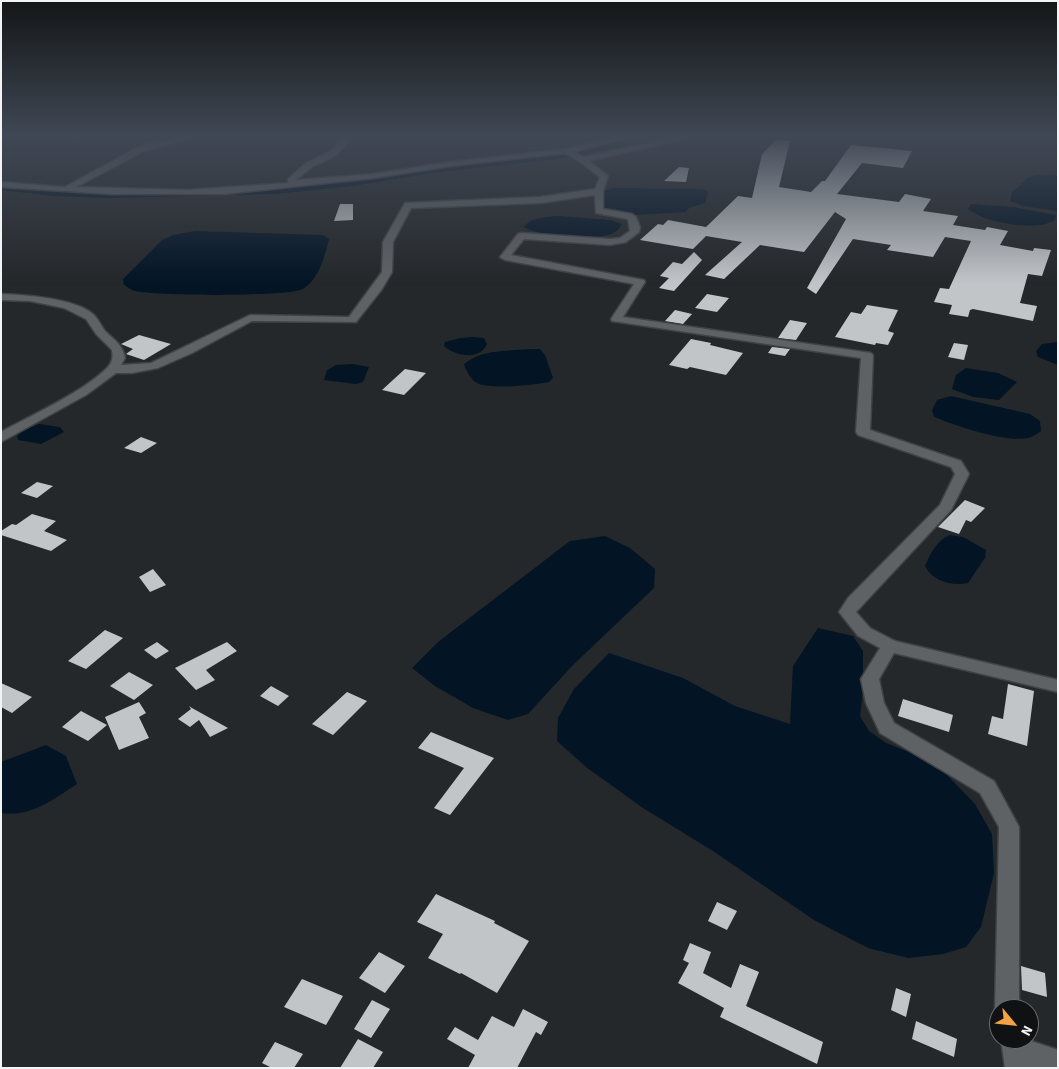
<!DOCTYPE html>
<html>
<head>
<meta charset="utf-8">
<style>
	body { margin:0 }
	#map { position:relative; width:1059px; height:1069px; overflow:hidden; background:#25282a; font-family:"Source Sans 3",sans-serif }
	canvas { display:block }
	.frame { position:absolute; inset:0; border:2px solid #f1f3f5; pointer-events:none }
	.north { position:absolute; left:989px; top:999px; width:50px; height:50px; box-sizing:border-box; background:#0f1112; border:1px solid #696b6d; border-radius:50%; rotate:118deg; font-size:14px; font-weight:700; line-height:20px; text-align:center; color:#f1f3f5 }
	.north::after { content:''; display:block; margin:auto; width:18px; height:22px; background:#f4a344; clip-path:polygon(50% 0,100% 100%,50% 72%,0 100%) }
</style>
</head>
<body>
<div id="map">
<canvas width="1059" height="1069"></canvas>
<div class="frame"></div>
<div class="north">N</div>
</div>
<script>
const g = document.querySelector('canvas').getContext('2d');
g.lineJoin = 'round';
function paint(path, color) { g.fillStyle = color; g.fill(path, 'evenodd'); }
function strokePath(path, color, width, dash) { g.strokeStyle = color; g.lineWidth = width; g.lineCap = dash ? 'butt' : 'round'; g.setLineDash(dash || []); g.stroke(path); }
const water = new Path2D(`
	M67 135 101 136C91 144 71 146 61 139Z
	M1058 175V211L1023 206 1010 201 1012 191C1019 188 1020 185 1025 180 1032 173 1048 175 1058 175Z
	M613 188 702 189 708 192 705 203 689 208 686 212 637 215 602 209 605 190Z
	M971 204 1013 207 1056 215 1055 220C1050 222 1045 225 1040 225 1020 228 983 221 968 209Z
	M559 216 610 220 622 224C619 229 617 232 611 234 594 240 539 237 524 227 531 217 547 217 559 216Z
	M195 231 323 235 329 239C325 256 319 279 303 289 289 297 153 296 135 291 131 290 128 287 124 285L123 279 162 240 173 235Z
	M473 337 484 338 487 344C480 361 455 356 444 346L445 342 460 338Z
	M1058 342V365L1038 357 1036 351 1042 344Z
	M532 349H540L545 355 553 378 549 382C534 385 491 390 477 383 471 380 466 371 464 364 482 349 510 351 532 349Z
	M353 364 369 367 363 382 356 384 324 380 327 370 336 365Z
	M966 368 998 373 1017 382 999 400 973 397 952 389 956 375Z
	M951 396 1030 414 1040 421 1041 431C1038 433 1034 436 1031 437 1012 445 953 425 934 417L932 410 937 400Z
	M39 424 60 427 64 432 41 444 18 440 17 436 22 431Z
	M950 535 963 537 986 550 985 558 968 583C952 586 933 582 925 566 930 554 937 540 950 535Z
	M605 536 630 548 655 569 654 588 572 666 528 714 508 720 473 708 435 686 412 668 438 642 570 541Z
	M818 628 853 636 863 651V690L860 716 869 731 886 743 909 752 946 774 975 804 992 834 994 873 981 927 966 947 943 954 908 958 868 948 814 920 713 851 643 808 586 767 557 741 558 718 574 689 609 653 683 678 735 706 790 724 793 666Z
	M46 745 66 756 77 784C54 799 30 818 1 813V762Z`);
const canal = new Path2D(`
	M653 135H669L665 138 557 159 433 173 353 186 276 194 109 198 53 196 1 190V184L53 190 109 192 276 188 353 180 433 167 557 153Z`);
const building = new Path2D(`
	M776 140 790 141 779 187 811 192 822 181H825L851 145 912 151 903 168 862 163 837 194 899 202 905 194 931 199 923 211 958 216 953 225 985 230 987 227 1008 231 1000 245 1033 251 1034 248 1051 250 1042 276 1028 274 1020 303 1037 306 1033 321 973 309 970 310 968 317 949 314 952 305 934 302 940 288 949 289 971 241 945 237 933 257 887 250 891 245 853 239 816 294 807 288 846 219 835 212 804 252 760 245 724 279 705 275 742 242 706 236 693 249 640 240 658 224 663 225 668 220 706 227 738 196 752 198 762 154Z
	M679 167 689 168 686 182 664 181Z
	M340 204H353V220L334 221Z
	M694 252 702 260 674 291 659 288 669 278 660 276 673 262 682 264Z
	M707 294 729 298 717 312 695 308Z
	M867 305 898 310 888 331 894 333 888 345 876 343 875 345 835 337 851 312 861 314Z
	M675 310 692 314 683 324 665 321Z
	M790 320 807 323 796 340 778 338Z
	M139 335 171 344 144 360 126 354 133 349 121 344Z
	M691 339 711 343 710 345 743 353 726 375 690 367 687 369 669 365Z
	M954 343 968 345 964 360 948 357Z
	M772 347 790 349 785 356 768 353Z
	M405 369 426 373 404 395 382 390Z
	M141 437 157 443 141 453 124 448Z
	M37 482 53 486 37 498 21 493Z
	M965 500 985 508 971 522 966 520 959 534 938 527Z
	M32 514 56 521 44 531 67 540 51 551 1 535V531L12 524 16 525Z
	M153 569 166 585 150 592 139 577Z
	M105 630 123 638 86 669 68 661Z
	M157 642 169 651 156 659 144 650Z
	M227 642 237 651 206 670 215 680 196 690 175 668Z
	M129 672 153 685 134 700 110 686Z
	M1 683 32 697 12 713 1 707Z
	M1008 684 1034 691 1027 746 988 734 992 716 1003 719Z
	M271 686 289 696 278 706 260 696Z
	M347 692 367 701 333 735 312 724Z
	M903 699 953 715 949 732 898 716Z
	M139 702 146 713 139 717 149 738 119 750 105 717Z
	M189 706 192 708 228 728 210 737 199 720 190 727 178 719 191 709Z
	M81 711 107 725 88 741 62 727Z
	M431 732 494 758 450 815 434 808 464 768 418 748Z
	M436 894 495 921 494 923 529 941 497 993 461 973 460 974 428 958 443 934 417 922Z
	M717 902 737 911 727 930 708 921Z
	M690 943 711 952 703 973 731 988 740 964 759 972 746 1006 823 1042 817 1064 720 1017 724 1008 678 983 689 963 683 960Z
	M379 952 405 966 385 993 359 978Z
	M1021 966 1045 973 1047 997 1022 990Z
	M302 979 343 996 326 1025 284 1007Z
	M896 988 911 994 906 1017 891 1010Z
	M372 1000 390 1009 371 1038 354 1029Z
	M523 1009 548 1022 541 1035 536 1032 517 1068H468L475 1055 447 1039 455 1027 478 1040 492 1016 514 1027Z
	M916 1021 957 1039 954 1057 912 1039Z
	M358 1039 383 1052 373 1068H340Z
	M275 1042 303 1054 294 1068H272L262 1063Z`);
const minor = new Path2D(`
	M190 135H202L144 151 76 187 187 190 288 183V179L306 163 331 151 345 135H353L337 155 312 167 296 180 373 174 450 162 566 149 625 135H637L573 152 584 157 685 135H696L693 137 589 161 608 176 603 191V209L632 214 636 217 640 227 639 232 626 242 610 245 524 239 511 255 644 280 645 282 623 317 871 353 873 355 870 430 961 461 969 474 951 510 856 612 870 628 895 641 1058 680V692L894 653 879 679 884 703 894 723 994 781 1019 827V1009H999V1017L995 1009 999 827 980 793 880 733 866 703 861 679 880 648 858 636 839 612 848 598 940 505 955 474 951 467 858 435 856 432 861 358 612 321 611 319 634 284 505 260 500 257 518 234 521 233 610 239 620 238 630 231 628 219 596 213 595 195 540 203 411 208 393 242 392 272 382 289 356 322 252 321 192 353 158 368 132 373H116L86 395 1 442V432C32 415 83 392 107 368 113 362 113 357 112 350L96 334 86 319 64 308 30 301 1 300V294C25 295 76 298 94 315 99 320 101 326 105 331 114 340 123 345 125 358L121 365 151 363 250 315 349 317 382 272 383 242 405 203 540 197 595 189 600 177 580 162 565 153 450 166 373 178 224 194H112L1 187V182L65 187 138 147Z
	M1001 1039H1025L1058 1050V1068H1005Z`);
paint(water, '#031424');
paint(canal, '#031424');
paint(building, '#c2c5c8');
strokePath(minor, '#404345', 3);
paint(minor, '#5f6265');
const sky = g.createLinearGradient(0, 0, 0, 284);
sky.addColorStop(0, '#141617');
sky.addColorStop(0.48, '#404855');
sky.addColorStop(1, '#40485500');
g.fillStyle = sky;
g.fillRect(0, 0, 1059, 284);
</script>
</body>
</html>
